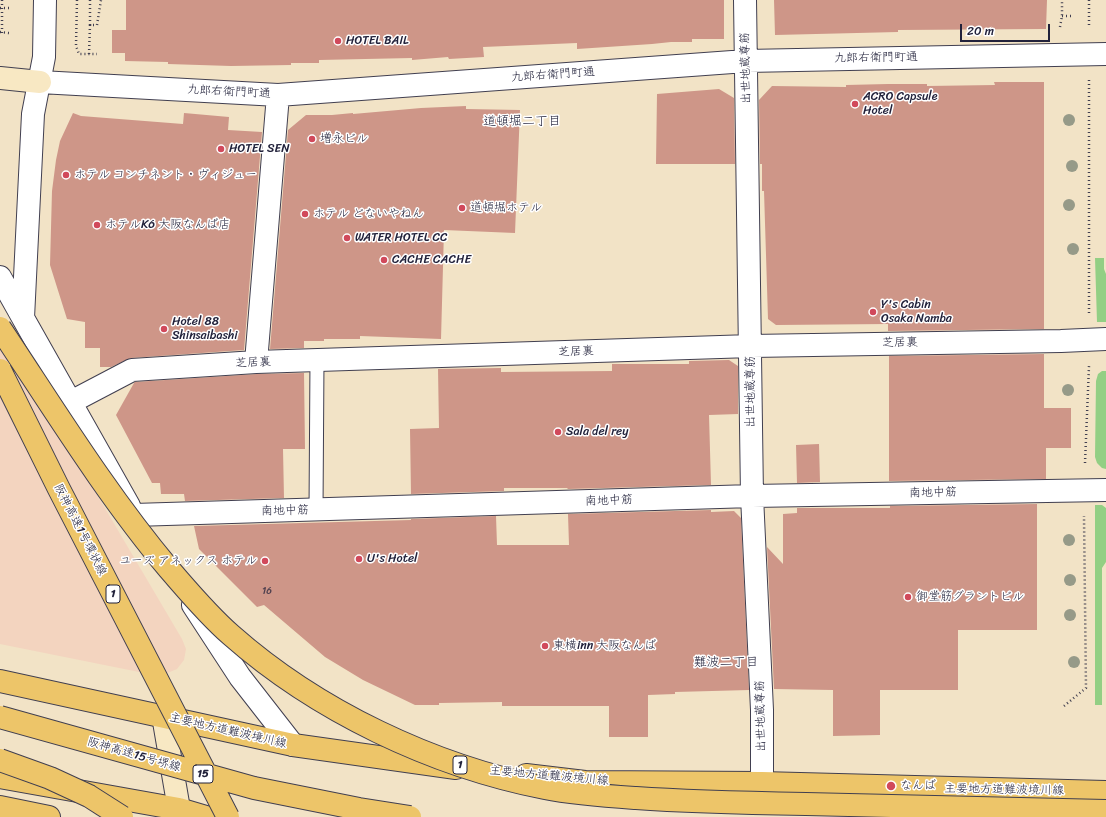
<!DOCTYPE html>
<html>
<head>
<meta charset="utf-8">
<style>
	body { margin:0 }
	#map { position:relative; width:1106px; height:817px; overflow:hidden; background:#f2e3c6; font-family:Sriracha,sans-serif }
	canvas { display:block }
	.scale { position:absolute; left:960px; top:24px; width:90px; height:18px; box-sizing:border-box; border:2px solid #22223b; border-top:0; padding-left:5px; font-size:12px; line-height:14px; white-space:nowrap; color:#22223b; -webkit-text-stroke:3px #fff; paint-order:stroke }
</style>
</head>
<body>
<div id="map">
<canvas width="1106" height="817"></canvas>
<div class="scale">20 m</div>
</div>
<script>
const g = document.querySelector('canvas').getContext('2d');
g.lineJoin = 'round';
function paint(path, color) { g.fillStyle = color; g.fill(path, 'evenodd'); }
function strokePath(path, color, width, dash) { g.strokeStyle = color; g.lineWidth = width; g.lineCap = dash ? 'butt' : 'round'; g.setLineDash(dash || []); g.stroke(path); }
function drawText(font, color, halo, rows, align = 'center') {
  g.font = font + ' Sriracha,"Klee One",sans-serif'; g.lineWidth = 3; g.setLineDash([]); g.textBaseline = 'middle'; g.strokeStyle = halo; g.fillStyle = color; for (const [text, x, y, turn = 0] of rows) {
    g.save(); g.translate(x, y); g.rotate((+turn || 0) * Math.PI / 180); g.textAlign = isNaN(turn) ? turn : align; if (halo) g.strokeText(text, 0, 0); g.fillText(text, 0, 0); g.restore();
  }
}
const built = new Path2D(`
	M0 330 182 639 186 649 184 660 177 669 165 674H149L0 644Z`);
const green = new Path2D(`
	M1095 258H1104V269L1106 274V322H1097Z
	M1102 371H1106V469L1102 468 1097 463 1095 457 1096 381 1098 374Z
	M1095 505H1102L1106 508V562L1102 568V705H1095Z`);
const building = new Path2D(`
	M126 0H724V39H692V42H671L652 44 577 49V43L483 47 484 57 449 59 448 57 412 60V58L319 60V63H291V65L231 66 168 64V62L125 61V53H112V30H126Z
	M774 0H1047L1046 29 898 30V32L775 35Z
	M994 82H1044V329L888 331V324L776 325 768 319 764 191H762V164H760L759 100 772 86 846 87V85L888 84H927V86L995 85Z
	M719 89 734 98 735 164H656L657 94Z
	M466 106V109L520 110 515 233 444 230 441 339 360 336V339H324V341H304V348L270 349 288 130 306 115H332L353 113V114L421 108Z
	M73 113 81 116 183 124 184 113 229 117 228 130 262 132 244 350 131 358 111 367H100V348H85V322L67 319 50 265 52 191 56 160 60 141Z
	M1044 354V408H1071V448H1046V479L889 481V356Z
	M729 360 738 366V414L709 415 711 485 568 489 567 488H504V491L411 494 410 429 439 428 438 369 501 368V372L612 371V364H689V361Z
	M304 373 305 449H283L284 498 185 501 184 494H161L160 483H152L116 415 134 383 135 382 257 374Z
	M819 444 820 482 797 483 796 445Z
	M1037 504V630H958V690H880V735L833 736V690L774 689 767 547 783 564V514L797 513V508H890V506Z
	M711 510V512L734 511 741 518 749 690 675 692V694L648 695V737H609V706H502V702L439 703V705H415L363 680 325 657 264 605 257 607 199 549 194 526 411 520V519L496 516 497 545H569L568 514Z`);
const path = new Path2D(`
	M77 0 76 46 79 54H97
	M90 0V25H97L101 0
	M1089 0V27
	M0 8H9
	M1062 16H1074
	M1060 27 1062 16V0
	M0 32 9 33
	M2 33V0
	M89 54 90 25
	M1089 80V313
	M1085 463 1089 366
	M1064 706 1086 688 1084 516`);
const lane = new Path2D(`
	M316 510 317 360`);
const street = new Path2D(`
	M45 0 44 57 33 114 23 318 129 506
	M745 0 752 496 762 710V783
	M40 82 278 95 746 61 1106 54
	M0 277 23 318
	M256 362 278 95
	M71 402 132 370 256 362 751 346 1061 341 1106 339
	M134 515 752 496 1106 490
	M193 605 240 677 293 745`);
const secondary = new Path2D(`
	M0 78 40 82
	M163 716 179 809 183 817`);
const primary = new Path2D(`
	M0 681 293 745 456 768
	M526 775 585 782 762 783 1106 792
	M0 777 179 809 206 817`);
const highway = new Path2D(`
	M0 807 49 817`);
const highwayBridge = new Path2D(`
	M0 328C54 409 106 494 169 569 189 592 208 615 231 635 317 711 433 766 545 788 575 794 606 796 636 798 692 802 749 803 806 804 906 806 1006 809 1106 811
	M0 370 59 489 228 817
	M0 717 254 788 359 809 410 817
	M0 760 50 778 89 796 122 817`);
const trees = [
	[1069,120],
	[1072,166],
	[1069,205],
	[1073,249],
	[1068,390],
	[1069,540],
	[1070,580],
	[1070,615],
	[1074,662]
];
const markers = [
	[338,41,4,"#d1495b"],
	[855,104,4,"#d1495b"],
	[312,139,4,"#d1495b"],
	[221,149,4,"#d1495b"],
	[66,175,4,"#d1495b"],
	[462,208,4,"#d1495b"],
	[305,214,4,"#d1495b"],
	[97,225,4,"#d1495b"],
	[347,238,4,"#d1495b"],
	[384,260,4,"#d1495b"],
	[873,312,4,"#d1495b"],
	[164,329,4,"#d1495b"],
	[558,432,4,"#d1495b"],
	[359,559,4,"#d1495b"],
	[265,561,4,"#d1495b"],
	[908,597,4,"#d1495b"],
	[545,646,4,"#d1495b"],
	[891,786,5,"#d1495b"]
];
const numberNames = [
	["16",267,591]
];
const shields = [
	[113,594,14],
	[460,765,14],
	[203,774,20]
];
const shieldNames = [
	["1",113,594],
	["1",460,765],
	["15",203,774]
];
const poiNames = [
	["HOTEL BAIL",346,41],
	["ACRO Capsule",863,97],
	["Hotel",863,111],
	["増永ビル",320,139],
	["HOTEL SEN",229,149],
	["ホテル コンチネント・ヴィジュー",74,175],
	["道頓堀ホテル",470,208],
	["ホテル どないやねん",313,214],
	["ホテルK6 大阪なんば店",105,225],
	["WATER HOTEL CC",355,238],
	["CACHE CACHE",392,260],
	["Y's Cabin",881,305],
	["Osaka Namba",881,319],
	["Hotel 88",172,322],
	["Shinsaibashi",172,336],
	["Sala del rey",566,432],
	["U's Hotel",367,559],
	["ユーズ アネックス ホテル",257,561,"right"],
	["御堂筋グラントビル",916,597],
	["東横inn 大阪なんば",553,646],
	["なんば",900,786]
];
const streetNames = [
	["九郎右衛門町通",876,58,-1],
	["出世地蔵尊筋",746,68,-91],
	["九郎右衛門町通",553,75,-4],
	["九郎右衛門町通",229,92,3],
	["芝居裏",900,343,-1],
	["芝居裏",576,352,-2],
	["芝居裏",253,363,-3],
	["出世地蔵尊筋",751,392,-90],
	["南地中筋",933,493,-1],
	["南地中筋",609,501,-2],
	["南地中筋",285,511,-1],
	["阪神高速1号環状線",80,530,63],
	["出世地蔵尊筋",761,716,-91],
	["主要地方道難波境川線",228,731,13],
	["阪神高速15号堺線",134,755,16],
	["主要地方道難波境川線",549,776,5],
	["主要地方道難波境川線",1004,790,1]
];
const neighbourhoodNames = [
	["道頓堀二丁目",522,122],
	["難波二丁目",726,663]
];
paint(built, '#f3d4bf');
paint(green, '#93cf84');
paint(building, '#ce9688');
strokePath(lane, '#413f50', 15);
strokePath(street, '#413f50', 24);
strokePath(secondary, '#413f50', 24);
strokePath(primary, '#413f50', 24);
strokePath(highway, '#413f50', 24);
strokePath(path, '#413f50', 2.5, [1, 3]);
strokePath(lane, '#fff', 13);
strokePath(street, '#fff', 22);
strokePath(secondary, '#f8e8c3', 22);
strokePath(primary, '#edc569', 22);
strokePath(highway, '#edc569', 22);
strokePath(highwayBridge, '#413f50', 24, []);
strokePath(highwayBridge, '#edc569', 22);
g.fillStyle = '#969a88';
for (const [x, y] of trees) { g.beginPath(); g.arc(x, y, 6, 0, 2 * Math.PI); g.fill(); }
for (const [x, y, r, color] of markers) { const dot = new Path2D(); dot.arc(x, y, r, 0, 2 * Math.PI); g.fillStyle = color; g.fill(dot); strokePath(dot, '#fff', 1.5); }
drawText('10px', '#4d3f4e', null, numberNames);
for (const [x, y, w] of shields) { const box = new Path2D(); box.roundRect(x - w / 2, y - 9, w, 18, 3); g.fillStyle = '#fff'; g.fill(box); strokePath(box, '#22223b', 1); }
drawText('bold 11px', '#22223b', null, shieldNames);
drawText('12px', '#22223b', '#fff', poiNames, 'left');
drawText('12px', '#22223b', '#fff', streetNames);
drawText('13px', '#22223b', '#fff', neighbourhoodNames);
</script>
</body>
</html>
